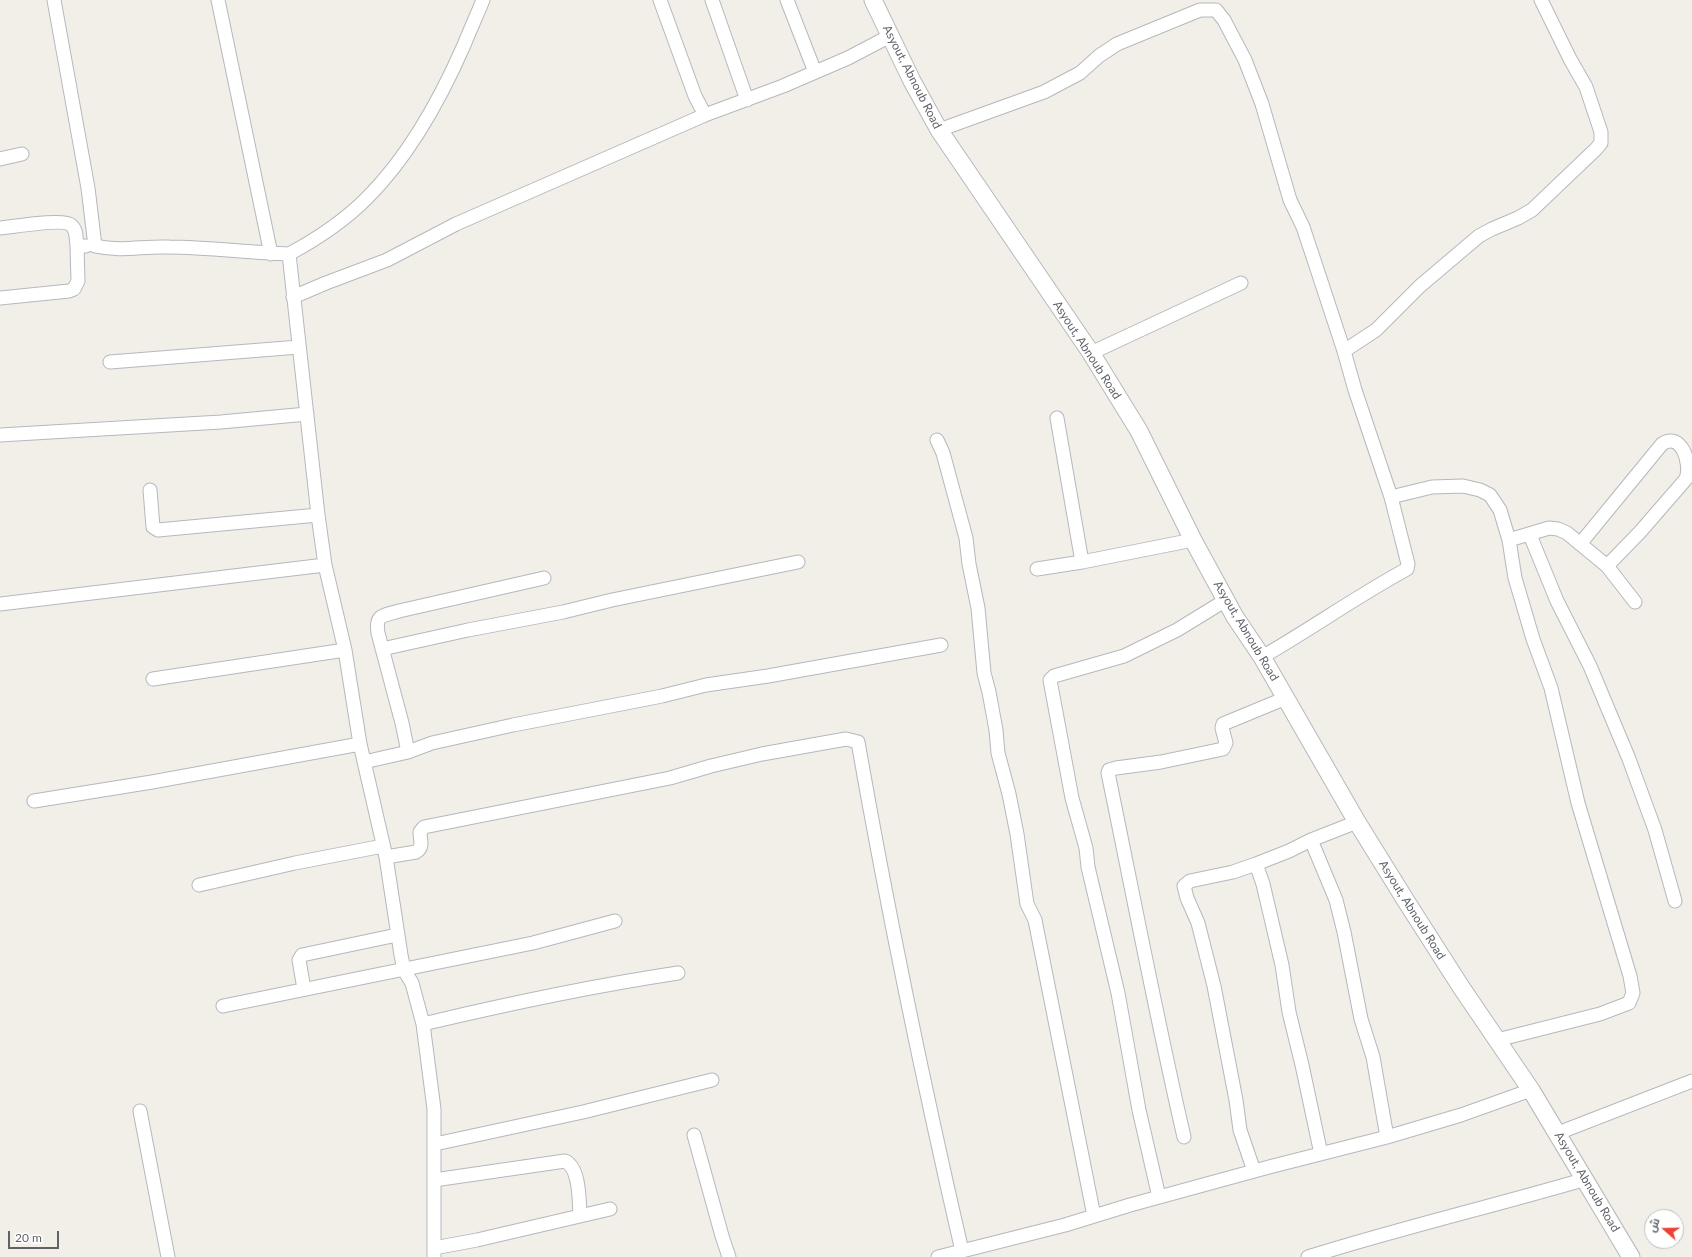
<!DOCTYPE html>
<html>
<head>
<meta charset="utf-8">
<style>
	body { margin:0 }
	#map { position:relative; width:1692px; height:1257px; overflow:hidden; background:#f1efe8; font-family:Lato,Cairo,sans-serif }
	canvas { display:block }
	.north { position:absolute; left:1644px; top:1209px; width:40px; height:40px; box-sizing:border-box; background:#fff; border:1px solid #bfc1c3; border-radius:50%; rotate:290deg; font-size:11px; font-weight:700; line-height:16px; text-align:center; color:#5f6368 }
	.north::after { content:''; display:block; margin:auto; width:14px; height:18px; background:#ea4335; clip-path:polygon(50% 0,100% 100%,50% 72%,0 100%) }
	.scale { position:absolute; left:8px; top:1231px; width:51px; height:18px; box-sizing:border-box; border:2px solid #5f6368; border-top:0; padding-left:5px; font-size:12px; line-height:14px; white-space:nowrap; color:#5f6368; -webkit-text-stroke:3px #fff; paint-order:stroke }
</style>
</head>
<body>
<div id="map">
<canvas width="1692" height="1257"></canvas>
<div class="north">ش</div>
<div class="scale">20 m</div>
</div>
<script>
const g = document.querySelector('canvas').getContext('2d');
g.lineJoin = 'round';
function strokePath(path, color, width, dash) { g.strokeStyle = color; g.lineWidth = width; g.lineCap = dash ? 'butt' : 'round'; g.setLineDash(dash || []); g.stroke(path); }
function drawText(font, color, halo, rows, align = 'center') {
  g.font = font + ' Lato,sans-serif'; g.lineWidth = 3; g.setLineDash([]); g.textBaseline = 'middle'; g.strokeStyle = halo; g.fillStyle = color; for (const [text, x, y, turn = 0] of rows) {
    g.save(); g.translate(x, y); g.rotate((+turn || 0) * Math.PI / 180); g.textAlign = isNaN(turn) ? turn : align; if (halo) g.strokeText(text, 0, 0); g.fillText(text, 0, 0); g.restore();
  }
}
const minor = new Path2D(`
	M54 0 88 188 95 246C123 252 141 246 169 247 209 247 249 253 289 254
	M218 0 271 254
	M660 0 695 96 705 115
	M712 0 747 100
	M787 0 815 72
	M939 130 1044 92 1080 73 1099 56 1117 44 1200 10H1216L1224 20 1245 60 1262 104 1290 200 1303 227 1314 260 1344 351 1355 390 1391 497 1408 564 1407 569C1357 596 1311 629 1262 657
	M0 159 22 154
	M0 228C12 227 63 218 71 225 77 230 76 238 77 246H86
	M293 297 326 283 387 260 456 224 705 115 783 86 848 58 890 36
	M0 298 69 291 74 289 78 281 77 246
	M1344 351 1376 330 1420 286 1479 236 1492 229 1518 218 1532 210 1596 149 1601 143V132L1586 87 1570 59 1541 0
	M1091 353 1241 283
	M110 362 299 347
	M1057 418 1082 562
	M0 435 221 422 307 414
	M937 440 943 453 966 538 969 564 978 608 984 673 989 692 996 730 998 753 1009 794 1017 834 1027 904 1035 920 1094 1216
	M150 490 153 527 158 530 318 515
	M1391 497 1432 487 1463 486 1480 490 1490 495 1500 510 1509 540 1515 578 1533 639 1551 688 1578 803 1630 976 1633 993 1629 1003 1600 1014 1497 1040
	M1530 535 1557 601 1590 666 1629 759 1655 830 1675 901
	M1509 540 1549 528 1558 529 1567 533 1607 566 1635 602
	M1580 544 1662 444C1681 431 1692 463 1686 479L1640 532 1607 566
	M1037 569 1082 562 1193 540
	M0 604 325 565
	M382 649 468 630 563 612 612 600 798 562
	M153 679 345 650
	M408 752 402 723 378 633C375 614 383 616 399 611L544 578
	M364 762 408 752 432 743 513 725 662 696 706 685 768 676 941 645
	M34 801 152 782 360 744
	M1311 840 1336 900 1344 932 1361 1019 1373 1057 1387 1137
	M386 857 416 852C424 847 420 840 420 832L424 827 434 825 670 778 711 766 762 754 846 739 858 742C888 913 923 1082 962 1251
	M199 885 295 863 383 846
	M304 989 299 960 302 955 397 935
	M223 1006 533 943 615 921
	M423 1024C507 1004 592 986 678 973
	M140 1111 168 1257
	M1558 1133 1692 1081
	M694 1135 722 1236 729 1257
	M1184 1137C1156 1016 1133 894 1108 773L1109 770 1116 768 1161 762 1223 749 1226 743 1222 728 1223 724 1286 698
	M435 1144 583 1112 712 1080
	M1321 1154 1302 1065 1289 1012 1282 965 1263 884 1256 864 1289 851 1311 840 1357 822
	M1254 1171 1240 1130 1236 1100 1214 986 1198 923 1187 898 1184 886 1190 881 1233 872 1256 864
	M434 1180 565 1161C580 1168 579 1200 580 1215
	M1159 1197 1139 1110 1118 993 1088 867 1086 848 1072 798 1050 680 1054 676 1124 656 1177 630 1226 600
	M434 1248 477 1240 610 1209
	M434 1257V1109L423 1024 412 983 404 970 401 955 386 857 360 744 345 650 325 565 318 515 289 254C317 239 344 221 367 198 410 155 440 100 464 45 470 30 477 15 483 0
	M938 1257 1065 1225 1130 1205 1269 1167 1387 1137 1461 1115 1531 1090
	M1308 1257C1400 1228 1494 1206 1586 1179`);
const tertiary = new Path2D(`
	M873 0 912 81 939 130 1091 353 1139 431 1193 540 1235 617 1262 657 1357 822 1406 901 1461 987 1531 1090 1631 1257`);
const streetNames = [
	["Asyout, Abnoub Road",912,77,63],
	["Asyout, Abnoub Road",1087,350,57],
	["Asyout, Abnoub Road",1246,631,59],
	["Asyout, Abnoub Road",1412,910,58],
	["Asyout, Abnoub Road",1587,1182,59]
];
strokePath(minor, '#b5b8bc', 15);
strokePath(tertiary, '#b5b8bc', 19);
strokePath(minor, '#fff', 13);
strokePath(tertiary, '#fff', 17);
drawText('12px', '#5f6368', '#fff', streetNames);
</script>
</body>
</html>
